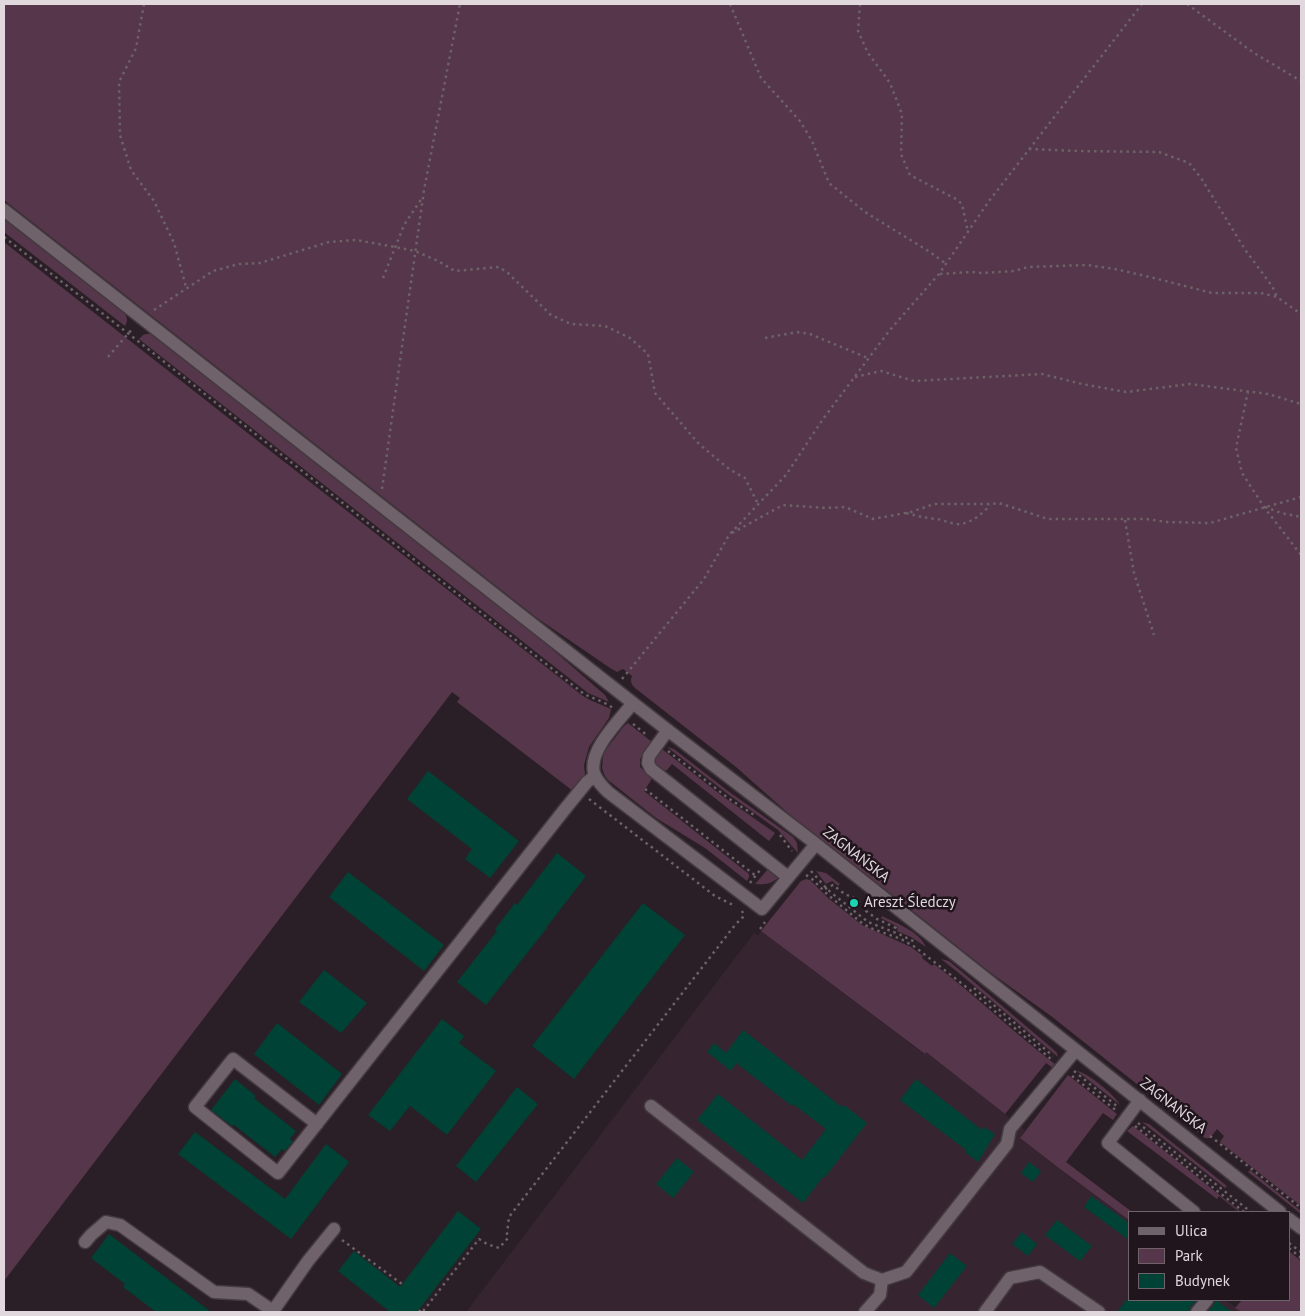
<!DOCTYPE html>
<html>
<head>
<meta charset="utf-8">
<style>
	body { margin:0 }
	#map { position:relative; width:1305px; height:1316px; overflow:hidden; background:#2a1f26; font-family:"PT Sans",sans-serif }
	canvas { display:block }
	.frame { position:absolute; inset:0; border:5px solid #e0d8dc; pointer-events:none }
	.legend { position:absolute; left:1128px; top:1211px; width:162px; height:90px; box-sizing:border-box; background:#20151c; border:1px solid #6d6369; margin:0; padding:6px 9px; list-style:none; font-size:15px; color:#e0d8dc }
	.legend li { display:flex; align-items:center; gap:10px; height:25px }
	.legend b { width:25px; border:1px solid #6d6369 }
</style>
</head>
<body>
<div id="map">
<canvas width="1305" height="1316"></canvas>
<div class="frame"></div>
<ul class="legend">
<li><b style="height:6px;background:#70626a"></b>Ulica</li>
<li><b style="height:14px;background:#56364a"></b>Park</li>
<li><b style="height:14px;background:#004235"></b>Budynek</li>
</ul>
</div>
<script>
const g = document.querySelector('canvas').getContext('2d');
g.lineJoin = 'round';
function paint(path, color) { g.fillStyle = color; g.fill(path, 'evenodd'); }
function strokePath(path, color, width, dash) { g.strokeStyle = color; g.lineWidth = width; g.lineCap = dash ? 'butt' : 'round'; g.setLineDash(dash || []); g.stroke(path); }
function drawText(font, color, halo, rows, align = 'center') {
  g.font = font + ' "PT Sans",sans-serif'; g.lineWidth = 5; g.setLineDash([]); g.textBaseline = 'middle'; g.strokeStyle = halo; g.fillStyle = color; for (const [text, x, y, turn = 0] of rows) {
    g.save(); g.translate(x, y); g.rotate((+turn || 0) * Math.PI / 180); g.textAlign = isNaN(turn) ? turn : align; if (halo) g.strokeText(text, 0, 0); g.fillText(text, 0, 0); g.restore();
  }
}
const built = new Path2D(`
	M761 931 924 1054 926 1052 1005 1114 1025 1130 1020 1138 1058 1168 1129 1220V1300H1225L1242 1312H466L754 933 758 936Z`);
const green = new Path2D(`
	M4 4H1301V1206L1220 1142 1224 1136 1217 1129 1210 1138H1205L1051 1016 991 973 914 912 789 814 736 767 635 688C631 684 630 681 632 676L623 669 617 672 610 668 537 618 4 200Z
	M4 218 124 313C128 318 128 321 125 326L4 232Z
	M4 242 583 696 590 700 611 709 609 718 589 747 584 765 585 774 573 791 457 702 460 698 452 692 4 1281Z
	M146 334H153L536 635 605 695 609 702 588 693 139 339 143 335Z
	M628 723 652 742 640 759V767L652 778 650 782 644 791 749 874V877L747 881 705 848 656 818 608 780 605 776 602 768 603 757 604 752 624 726Z
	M667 747 674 749 728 791 793 837 797 843 798 853 778 830 729 795Z
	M662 749 721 795 775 833 769 841 672 764 667 770 664 771C652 765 654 758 662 749Z
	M768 869 777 877V879C770 884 764 885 755 884Z
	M816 871 826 873 840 884 838 886 832 881 826 884Z
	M806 879 810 880 828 898 862 925 911 947 923 956 922 958 932 966 934 964C976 996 1014 1033 1056 1065L1053 1068 1046 1063 1005 1114 926 1052 925 1054 761 931 801 881Z
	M882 916C897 924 918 930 926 947L911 937 897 931 898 927 881 918Z
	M941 959 949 961 967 976 1053 1049 1057 1053 1058 1057C1019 1025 981 990 941 959Z
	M1077 1071C1087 1072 1116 1096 1120 1105Z
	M1068 1075 1117 1114 1113 1120 1103 1113 1066 1162 1132 1212H1129V1220L1060 1169 1020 1138Z
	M1142 1122 1149 1124 1227 1186 1225 1188Z
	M1133 1126 1241 1212H1239L1219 1196 1217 1199 1127 1131Z
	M1250 1170 1301 1211V1214L1248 1172Z
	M1289 1251 1301 1261V1312H1242L1235 1308 1242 1300H1289Z`);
const building = new Path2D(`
	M428 771 519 841 490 878 465 859 472 849 407 799Z
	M557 853 586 876 546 928H547L486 1005 457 982 497 931 495 929 515 903 517 905Z
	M348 872 444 945 424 971 329 897Z
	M643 903 685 935 574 1079 532 1046Z
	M324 970 367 1003 341 1033 299 1002Z
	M442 1019 464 1036 459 1043 496 1071 447 1135 410 1106 390 1131 368 1115Z
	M277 1023 342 1074 319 1105 254 1054Z
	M743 1030 842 1107 844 1105 867 1123 825 1177H823L803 1203 697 1120 718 1094 802 1160 826 1129 793 1104 792 1106 736 1063 731 1071 707 1052 714 1043 726 1053Z
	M235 1079 256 1096 254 1098 296 1131 290 1139 293 1141 285 1151 282 1149 275 1157 234 1125 232 1126 211 1110Z
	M916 1079 982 1130 984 1127 995 1134 978 1162 965 1152 966 1150 900 1100Z
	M517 1087 538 1104 476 1182 456 1166Z
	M195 1132 285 1199 326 1144 349 1162 291 1239 178 1154Z
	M677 1158 694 1172 673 1198 656 1184Z
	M1029 1162 1041 1171 1033 1182 1021 1173Z
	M1091 1196 1129 1223V1240L1084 1207Z
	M458 1211 481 1229 417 1312H390L338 1271 354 1251 400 1287Z
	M1057 1220 1092 1246 1080 1261 1045 1235Z
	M1022 1232 1037 1244 1028 1256 1012 1244Z
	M109 1234 211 1312H156L123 1287 125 1284 91 1258Z
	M950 1253 967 1266 934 1308 918 1295Z
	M1126 1300H1197L1190 1307 1189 1312H1117Z
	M1215 1300H1216L1232 1312H1207L1214 1305Z`);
const path = new Path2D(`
	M144 4 136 48 119 82 120 135 131 170 154 201 174 243 186 287
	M730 4 761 78 800 121 812 141 829 183 865 212 930 252 946 264
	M860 4 858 31 868 53 890 83 902 114 901 154 910 175 956 199 962 204 968 232
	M1187 4 1254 53 1301 81
	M1029 149 1078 151 1159 152 1189 163 1201 178 1246 251 1272 286 1277 297
	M4 237 129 334 584 694 607 704 613 708
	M940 274 971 272 982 273 1014 271 1028 267 1087 265 1115 269 1154 278 1212 293H1261L1277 297 1301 314
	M383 278 404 225 422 198
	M154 310 213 271 239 264 260 263 329 242 356 240 395 247 415 251 438 261 455 271 499 267 508 273 551 315 571 324 605 326 630 338 648 354 655 393 699 444 729 469 745 478 758 504
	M765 338 797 332 810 334 868 358
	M108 357 133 328
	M855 377 881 371 914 381 1042 374 1082 384 1126 392 1190 384 1268 394 1301 404
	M1248 391 1236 448 1242 473 1264 507 1301 555
	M382 489 424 190 460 4
	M1265 507 1281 513 1301 517
	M906 513C917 516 926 518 937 519 944 520 953 525 960 524 972 523 983 513 990 505
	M1125 520 1134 573 1154 635
	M732 533 783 505 826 508 845 507 873 519 911 512 934 504H991L999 503 1048 519H1146L1167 522 1210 523 1301 497
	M622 679 704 579 729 535 786 475 823 419 889 331 939 274 989 201 1142 4
	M633 724 648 736
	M668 751 728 798 754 815
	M645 789 756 876
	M589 799 715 896 733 905
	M780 835 792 851
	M811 871 828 890 868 922 901 935 917 943
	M806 875 812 879 827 894 863 924 873 929 901 939 915 947 970 990 1052 1060
	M750 883 760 870
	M825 889 833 885 846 895 851 896 865 907 866 911 877 919 896 928 894 932
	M760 929 765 922
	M974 988 1053 1056
	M1074 1071 1118 1107
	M1072 1076 1117 1111
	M1138 1123 1251 1212
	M1135 1126 1244 1212
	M1210 1136 1301 1208
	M342 1240 402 1284
	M1289 1243 1301 1252
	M1289 1248 1301 1258
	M419 1312 422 1308 424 1310 479 1239 487 1244 499 1248 508 1238 507 1234 509 1217 735 925 743 917 744 915 742 911`);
const minor = new Path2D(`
	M4 210 661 725 816 844 1280 1212
	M633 703C620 720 588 750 594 773 597 781 602 786 608 792L762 909 816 844
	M668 730 649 756 648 763 651 769 788 877
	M1140 1100 1108 1143 1194 1212
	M651 1106 864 1273 882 1280 906 1272 1007 1144 1010 1129 1076 1050
	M317 1124 233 1059 195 1107 278 1173 565 809 587 782 595 776
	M1289 1219 1301 1228
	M85 1242 91 1235 106 1222 120 1225 214 1292 248 1294 273 1311 308 1261 334 1229
	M865 1312 880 1295 882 1280
	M985 1312 1010 1278 1040 1272 1099 1312
	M1197 1312 1207 1300`);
const markers = [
	[854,903,5,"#1ad5b2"]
];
const streetNames = [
	["ZAGNAŃSKA",856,855,38],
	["ZAGNAŃSKA",1173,1106,38]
];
const poiNames = [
	["Areszt Śledczy",864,903]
];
paint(built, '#362530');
paint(green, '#56364a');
paint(building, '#004235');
strokePath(minor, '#433a40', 15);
strokePath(path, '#6c6268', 2.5, [2.5, 4]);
strokePath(minor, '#70626a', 12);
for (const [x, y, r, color] of markers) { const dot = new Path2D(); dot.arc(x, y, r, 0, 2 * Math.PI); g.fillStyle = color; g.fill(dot); strokePath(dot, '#20151c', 2); }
drawText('15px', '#e0d8dc', '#20151c', streetNames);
drawText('15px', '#e0d8dc', '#20151c', poiNames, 'left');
</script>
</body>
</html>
